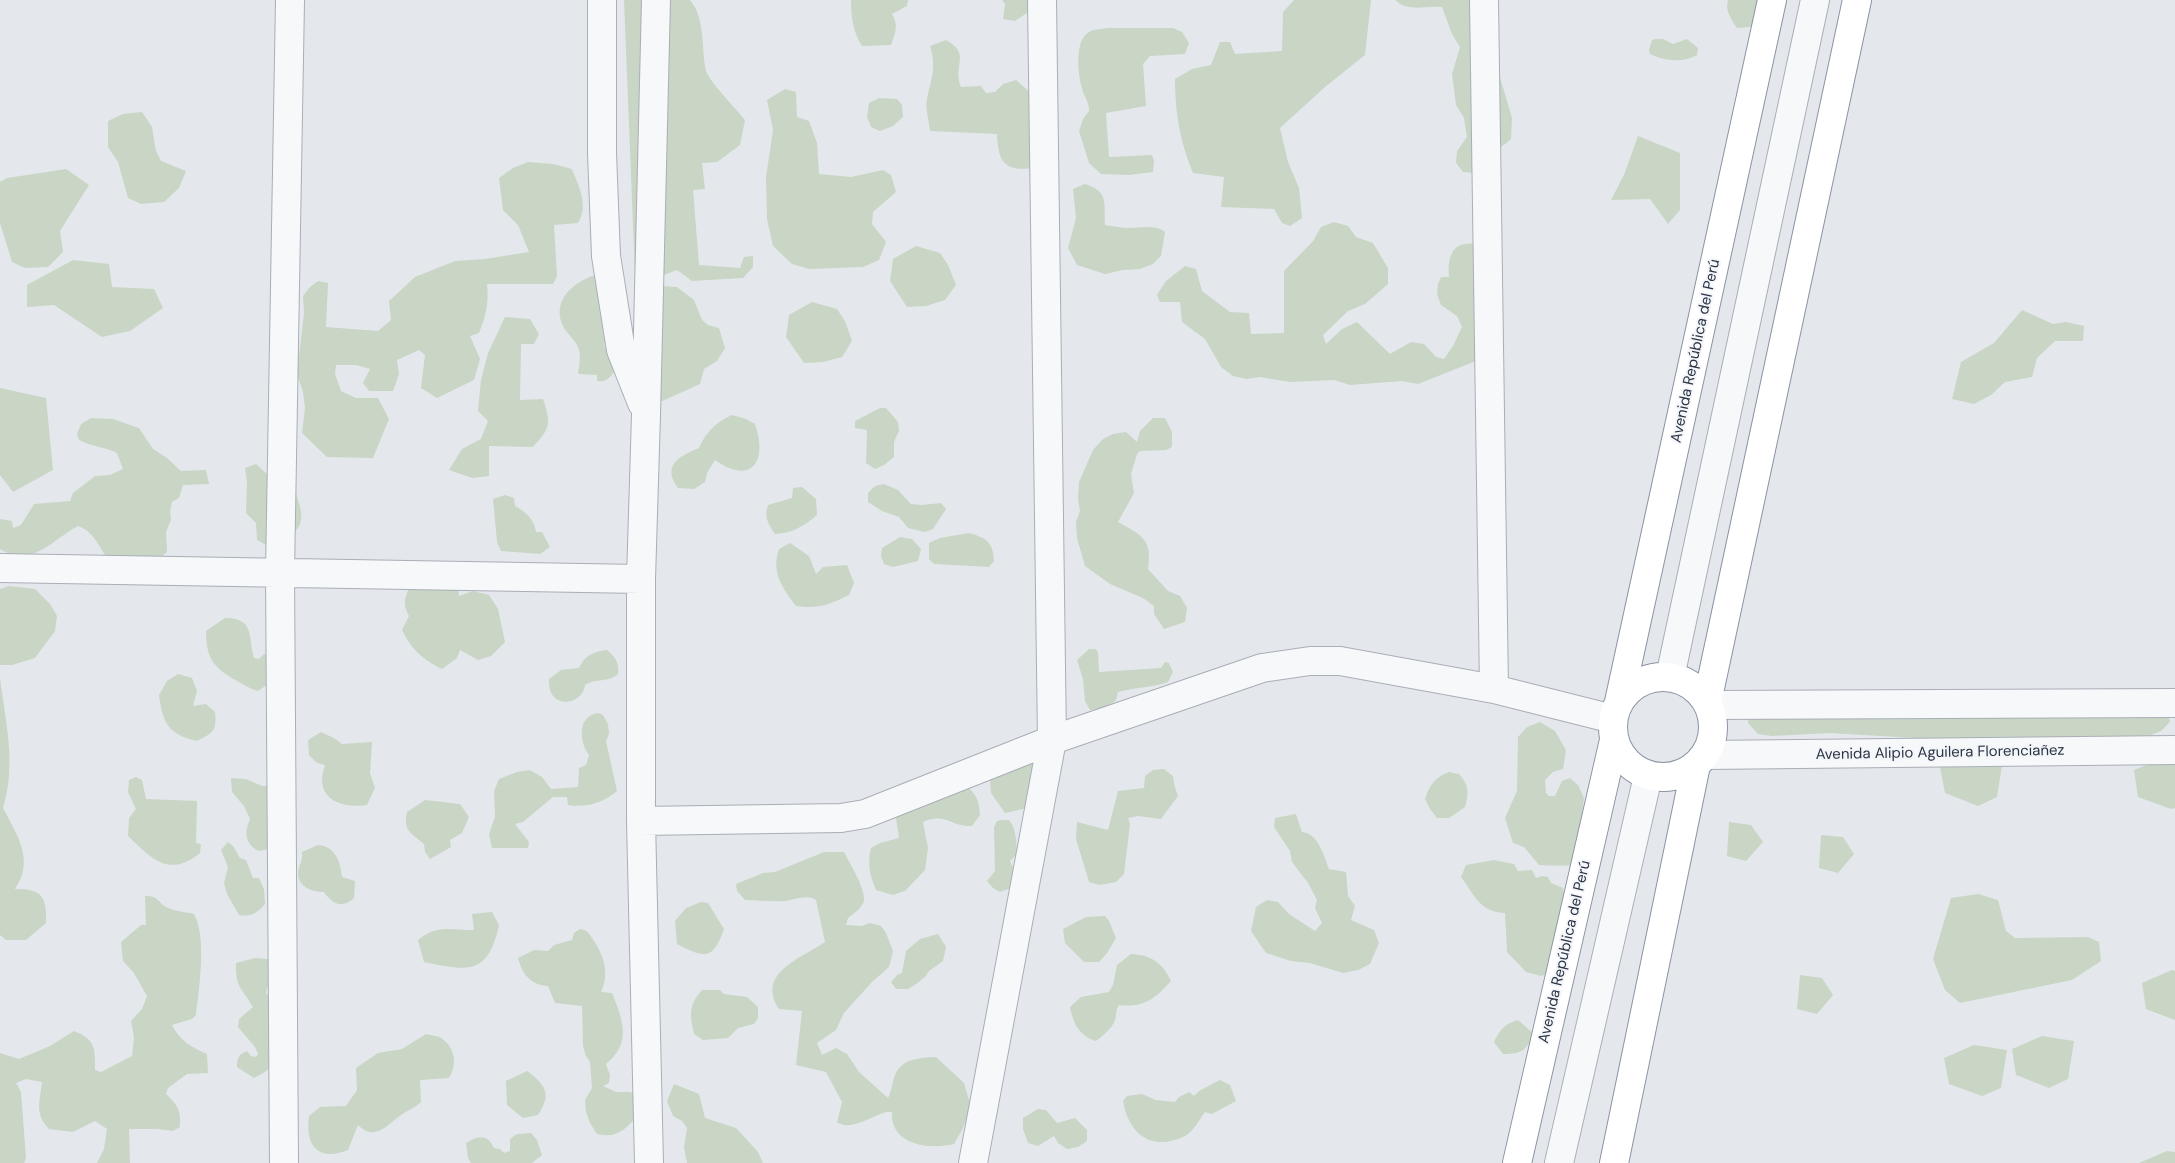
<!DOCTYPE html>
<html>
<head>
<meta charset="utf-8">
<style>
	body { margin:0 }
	canvas { display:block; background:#e4e7ec }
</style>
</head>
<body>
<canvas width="2175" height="1163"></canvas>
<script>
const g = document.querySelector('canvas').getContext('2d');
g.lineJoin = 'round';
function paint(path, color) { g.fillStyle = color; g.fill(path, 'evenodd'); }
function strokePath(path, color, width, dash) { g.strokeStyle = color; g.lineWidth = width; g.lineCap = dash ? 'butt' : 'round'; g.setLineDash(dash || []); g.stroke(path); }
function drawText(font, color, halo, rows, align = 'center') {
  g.font = font + ' "DM Sans",sans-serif'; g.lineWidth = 4; g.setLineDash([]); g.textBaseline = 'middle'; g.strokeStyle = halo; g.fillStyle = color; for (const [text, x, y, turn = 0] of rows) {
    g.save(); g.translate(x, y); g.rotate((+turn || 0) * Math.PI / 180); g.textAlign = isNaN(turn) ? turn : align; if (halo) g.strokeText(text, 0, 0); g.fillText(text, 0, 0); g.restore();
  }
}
const green = new Path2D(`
	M624 0H690C706 19 701 49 706 71 709 81 737 110 745 120L740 145 717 162 702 163 705 189 693 190 699 265 740 268 744 257 753 256V267L743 278 692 281 677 270 651 280 635 276Z
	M851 0H908L907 6 892 14C899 25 895 34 891 45L862 46C853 32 851 17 851 0Z
	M1002 0H1036L1033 9 1015 21 1003 19 1005 4Z
	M1294 0H1371L1365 55 1325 87 1280 128 1288 162 1299 188 1302 218 1290 226 1282 223 1274 209 1221 207 1224 177 1193 173C1180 142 1175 113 1175 79L1192 69 1211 65 1220 42H1230L1235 54 1282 51 1283 12Z
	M1395 0H1493L1494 57 1512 118 1511 139 1494 153 1476 173 1463 172 1456 163 1457 151 1467 137 1464 118 1456 105 1452 74 1460 47 1452 34 1442 7C1425 5 1409 13 1395 0Z
	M1728 0H1766L1759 24 1749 27 1737 28C1731 19 1725 11 1728 0Z
	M1108 28H1173L1182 32 1189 43 1185 54 1150 56 1143 64 1146 106 1106 113 1109 157 1152 155 1154 161 1153 172 1129 175 1101 174 1089 163 1079 131 1083 119 1089 111C1089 101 1084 97 1082 88 1078 75 1074 40 1089 32 1093 29 1102 29 1108 28Z
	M1656 39H1663L1673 44 1687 39 1698 48 1697 55C1684 63 1664 61 1650 54L1649 50 1652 40Z
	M946 40C972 54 952 65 961 87L981 86 986 93 995 92 1003 84 1016 80 1031 93 1033 168C1004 172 998 161 997 134L930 131C929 121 925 108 927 99 931 78 937 68 930 46Z
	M785 89 796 92 797 117 809 121 817 143 819 174 851 177 883 170 891 175 896 192 873 212 872 224 886 242 879 260 863 267 809 269 792 264 773 246 767 219 766 177 773 130 767 100Z
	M879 98 897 99 902 105 903 117 893 126 880 131 871 127 867 117 869 103Z
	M142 112 152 127 156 151 161 161 186 171 179 188 164 202 141 204 128 198 118 162 108 147V121L123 114Z
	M1638 136 1680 153V210L1668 224 1650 199 1611 200 1624 175Z
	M528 162 553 164 572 169C579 187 589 206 578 223L554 225 557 276 553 284H487C489 302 486 316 479 333L470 336 480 359 474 380 437 398 421 388 425 355 419 350 397 360 399 374 393 391H369L363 383 370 369 356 365H336L335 374 341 391 356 398H378L389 419 373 458 327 457 302 433 305 408 303 392 297 374 304 313 303 296 310 287 318 281 328 283 326 327 378 331 391 320 389 301 415 277 455 261 485 259 529 252 518 225 503 210 499 178 513 168Z
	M66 169 89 185 60 231 63 252 48 267 25 268 12 262 0 223V182L7 178Z
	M1085 184C1109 191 1104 204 1105 225 1113 226 1122 228 1130 228 1141 228 1155 224 1165 232L1161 256 1153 264 1140 269 1123 270 1105 274 1077 265 1068 248 1076 218 1073 189Z
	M1334 222 1348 226 1356 237 1373 243 1388 268V284L1365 304 1348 311 1323 335 1326 344 1342 329 1357 322 1390 354 1411 342 1424 344 1436 357 1444 359 1453 346 1462 327 1457 316 1441 305 1437 294 1438 284 1441 277H1449C1447 252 1455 239 1482 245L1502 312 1495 323 1481 359 1418 384 1402 381 1350 385 1334 380 1290 382 1260 377 1247 379 1233 376 1221 367 1205 339 1182 322 1180 302H1160L1157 295 1166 281 1185 266 1196 269 1202 291 1230 312 1249 313 1251 334 1284 333V271L1313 241 1321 227Z
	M916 246 940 253 948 265 956 285 945 300 926 306 907 307 890 281 893 259Z
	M73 260 109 264 112 287 154 289 163 308 130 331 102 337 54 305 27 307V285Z
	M592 276H600L610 332 604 345 615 370C610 378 607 382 597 381V375L578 374C579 367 581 357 579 350 577 340 565 333 562 324 553 300 572 284 592 276Z
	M660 286 677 287 694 300 702 320 708 325 719 328 725 348 717 361 704 369 700 384 658 403Z
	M812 302 837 309 845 321 852 341 842 357 823 362 804 363 786 337 789 315Z
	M2022 310 2053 324 2066 322 2084 326 2083 341H2055L2037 358 2032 377 2005 382 1991 395 1974 404 1952 399 1961 362 1994 343Z
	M505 317 530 319 539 334 534 344H521L520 400 543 399C551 423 551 428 533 447L489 446V476L472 478 449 470 462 449 481 439 488 421 478 411 481 380 488 353Z
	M0 388 46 398 53 470 13 492 0 475Z
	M880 408H886L898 422 899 431 894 442V457L884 465 875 469 866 463 867 430 855 428V421Z
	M732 415 746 419 755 424C768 461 752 486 715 460L707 473 705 482 694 489 678 488C661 465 680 456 699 448 707 431 715 423 732 415Z
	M91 418 113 419 139 428 153 449 167 458 181 471 206 470 209 484 183 485 179 498 172 502 170 511 171 520 166 532 167 552 152 565 110 562C99 548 95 532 78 526 52 540 31 569 0 549V519L12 521 13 528 21 525 34 504 70 501 73 493 95 476 110 475 123 469 117 453C105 447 93 447 79 440L77 434 81 424Z
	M1153 418H1165L1172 432V447L1166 450 1140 451 1137 454 1131 474 1134 493 1118 522C1141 535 1153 539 1148 569L1168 591 1180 596 1187 608 1185 622 1164 629 1154 614V606L1143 598 1110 584 1085 566 1077 538 1076 522 1080 511 1078 499 1079 482 1093 450 1103 439 1113 434 1126 432 1137 442 1140 431Z
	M256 464 267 474 269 486 294 489C308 524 303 531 270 547L257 540 256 523 246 513 247 482 245 468Z
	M884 484 898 490 911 504 922 505 941 503 946 509 933 529 925 532 908 528 899 517 882 511 868 502V493L875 486Z
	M802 487 816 499 817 515C804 526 793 533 775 534 768 524 764 517 768 505L792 498 793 488Z
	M505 495 514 498 515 506C526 512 534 519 536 532H542L550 547 540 554 501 551 497 542 493 499Z
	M969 533C986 538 993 541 994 561L989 567 934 564 929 559V543L940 538Z
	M900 537 912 539 921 549 918 561 893 567 884 564 881 556 882 548Z
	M790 543 809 556 816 574 823 567 847 565 854 583 849 595C828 605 820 609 796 606 782 588 771 572 779 549Z
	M9 586 35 589 50 604 57 616 55 631 35 658 12 665H0V589Z
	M458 587 459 596 473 591 489 595 498 609 505 642 491 656 478 660 460 650 457 658 442 669C422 659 412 650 402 630L409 616C403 605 404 599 409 588Z
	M225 618C255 618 248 637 254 658L259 659 264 654 269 655 268 684 258 691C250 689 245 685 237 681 214 668 206 659 206 631Z
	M1089 649H1096L1098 653 1099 672 1161 668 1165 662 1169 663 1173 672 1168 682C1151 688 1135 687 1118 692L1116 700 1106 709 1090 710 1085 701 1083 679 1077 660Z
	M607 650C615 657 620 663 618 674 608 683 595 678 585 685 583 706 547 711 549 679L561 670 579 668C585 655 593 652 607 650Z
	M178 674 192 678 197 691 193 706 206 704 215 712C217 731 213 733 197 741 168 734 163 724 159 695L167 681Z
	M0 677C5 721 17 763 3 808 17 835 35 860 15 889 42 889 47 896 46 923L26 940H6L0 935Z
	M2167 710 2170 722 2161 731 2136 741 2054 746 1829 733 1772 736 1758 734 1748 723 1749 711Z
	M598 713 603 715 608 724 609 734 606 741 617 791C603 803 586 808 568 805L567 797H553L523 822 515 824 529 842 528 848H492L489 834 495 817 494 791 499 779 517 772 530 770 542 777 551 789 578 787 579 768 586 765 589 755C579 742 577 716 598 713Z
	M1540 722 1555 731 1566 750 1563 769 1553 772 1545 780 1546 793 1549 796H1555L1562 781 1570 778 1578 785 1584 798 1575 866C1562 865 1551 866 1539 865L1524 847 1513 843 1505 818 1517 791 1518 737 1527 727Z
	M321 732 334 738 342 744 372 742 370 773 375 788 367 805C340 809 313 798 325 765L317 763 309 755 308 740Z
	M1970 754 2003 759 1997 797 1978 806 1945 793 1940 767Z
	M2164 758 2175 759V808L2171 809 2138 797 2134 770Z
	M1037 759 1034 803 1023 809 1005 813 991 793 990 778Z
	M1164 769 1173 776 1174 784 1178 796 1161 819 1138 816 1128 818 1130 824 1124 874 1116 882 1099 885 1089 882 1076 839 1077 822 1108 830 1118 791 1144 788 1145 776 1153 770Z
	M1449 772 1459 774C1469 785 1469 793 1465 807L1449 818H1437L1430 809 1425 799C1430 785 1434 778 1449 772Z
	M136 777 142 780 146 799 197 801 196 843 201 844 200 853C169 878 152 859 128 836L129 818 136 809 128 792 129 780Z
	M231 778 246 779 262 786H277L268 826 271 831V849L258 851C245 843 244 833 250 819L244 806 232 792Z
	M962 785C976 791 979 800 980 815L972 826C950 827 946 812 923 822L928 848 925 870 905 891 893 895 876 890C870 876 867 864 871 848L880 843 899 838C898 827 895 819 896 807Z
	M425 800 460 804 469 817 462 833 450 840 451 847 430 859 425 852 424 844C411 833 403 831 407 812Z
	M1296 814 1302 832C1318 833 1324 856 1329 869L1346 872 1348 896 1355 906 1351 920 1374 930 1379 943 1370 964 1358 970 1343 973 1310 963 1291 961 1266 953 1251 931 1256 907 1267 900 1278 902 1289 914 1315 931 1322 923 1315 908 1317 900 1308 883 1292 862 1290 851 1274 827 1275 818Z
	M1003 820H1009C1017 830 1016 842 1017 854L1010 861 1016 874 1011 888 1000 892 993 888 987 881 995 871 994 827 997 821Z
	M1729 822 1751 825 1763 842 1746 861 1727 856Z
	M1821 835 1843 837 1854 854 1838 873 1819 868Z
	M228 842 233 846 240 858 246 860 253 878H259L264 889 265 904C257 913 252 917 239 915L227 894 224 883 228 867 221 850Z
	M318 845C336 847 340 861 342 877L355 881 354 898C342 909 332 904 324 892 313 892 297 887 298 872 299 865 303 860 302 852Z
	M824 852H844C849 862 866 889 864 901 862 908 853 914 848 918L846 925 862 926 870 923 881 926 886 933 893 951 889 967 872 982 844 1013 836 1030 817 1043 822 1055 836 1048 847 1054 859 1072 888 1098C892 1090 892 1083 895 1075 902 1058 920 1058 936 1057L964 1083 971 1107 962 1130 954 1144C929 1150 890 1145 892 1112H886C872 1116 850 1132 837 1122L842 1102 826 1072 796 1065 802 1011 779 1009C756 973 800 959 825 942L816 900C806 894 795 900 785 901 772 902 758 900 745 900L737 891 736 884 763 873 775 872Z
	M1494 860 1514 864 1518 871 1532 870 1536 878 1542 876 1548 877 1551 883 1563 888 1567 910 1555 971 1541 976 1526 972 1507 952 1505 913C1480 912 1475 896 1461 877L1466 865Z
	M1978 894 1998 900 2006 931 2015 938 2088 937 2099 942 2101 961 2072 980 1960 1003 1945 990 1933 959 1951 898Z
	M145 896C157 895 158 902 166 907 173 911 186 912 194 914 207 937 199 989 196 1015L192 1019 172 1025C180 1041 191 1047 207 1054L208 1073 187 1074 168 1088 166 1094C178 1105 181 1111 180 1127L173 1131 158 1129H129L130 1163H97L104 1149 107 1129 95 1121 73 1132 49 1129C34 1113 40 1102 42 1082L26 1079 16 1083 21 1092 26 1158 24 1163H0V1053L19 1059 50 1046 74 1031C96 1040 95 1048 95 1070L101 1072 132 1056 134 1037 131 1021 142 1009 147 996 134 973 123 961 121 942 141 925H146Z
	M701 902 708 903 724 929C713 961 704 958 677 944L675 921 686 908Z
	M492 912 499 925C488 976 468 971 424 962L418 940C437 924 451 930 474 930L472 914Z
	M1105 916 1109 921 1116 938 1107 953 1099 962H1084L1065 943 1063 929 1086 917Z
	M580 929C587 930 589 933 592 938 604 955 610 973 601 992L612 993C623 1020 632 1043 606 1064L610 1075 609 1083 603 1086 616 1092H631L637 1102 639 1114C626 1129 617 1139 597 1134L590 1123 586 1112 585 1100 592 1088 590 1062 586 1056 583 1046 582 1006 555 1003 548 986C531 985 522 974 518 958L534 950 548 951 554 945 572 940 574 933Z
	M938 934 946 947 943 961 929 971 925 977 916 984 908 989H896L891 982 897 975 902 973 906 951 920 939Z
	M1131 954C1151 955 1163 963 1171 981 1155 999 1143 1008 1119 1005 1115 1011 1117 1014 1115 1020 1112 1029 1102 1036 1096 1041 1079 1036 1073 1023 1070 1007L1081 997 1109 992 1113 985 1117 965Z
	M255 958 267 959 276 965 272 987 267 988 266 993 271 998 276 1062 265 1072 254 1078 237 1067C237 1058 239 1054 247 1051L251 1056 256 1057 258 1054 255 1047 238 1027 239 1019 253 1007C242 988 235 987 236 963Z
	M2172 970 2175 971V1020L2146 1009 2142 983Z
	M1800 975 1822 978 1833 995 1817 1014 1797 1009Z
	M702 990H720L724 994 747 997 758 1007V1018L754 1024 738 1028 728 1038 703 1040 694 1034C690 1014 688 1006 702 990Z
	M1518 1020 1533 1033C1527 1051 1522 1054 1503 1054L1494 1042C1500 1029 1505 1024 1518 1020Z
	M426 1034C430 1035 438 1036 441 1038 456 1048 457 1065 449 1078L420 1080 421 1102C415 1108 408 1110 401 1115 387 1125 375 1142 358 1125L348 1150C318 1162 305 1146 309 1116L320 1107 346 1106 357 1090 356 1068 378 1053 402 1049Z
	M2042 1036 2074 1041 2068 1079 2049 1088 2016 1075 2012 1049Z
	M1974 1045 2007 1050 2001 1088 1982 1096 1949 1084 1944 1058Z
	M527 1071C546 1085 552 1094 538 1115L523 1118 507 1105 506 1081Z
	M1220 1080 1230 1085 1236 1101 1212 1114 1205 1112C1199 1120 1194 1131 1185 1136 1152 1152 1129 1135 1123 1101L1127 1096 1142 1094 1156 1100 1175 1102 1179 1097 1189 1092 1194 1096 1199 1091Z
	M674 1084 699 1094 705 1118 736 1128 758 1152 763 1163H687L684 1147 687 1128 682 1121 673 1116 667 1101Z
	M1038 1109 1046 1110 1057 1123 1075 1118 1087 1130V1141L1078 1147 1067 1149 1058 1143 1054 1136 1038 1146 1028 1143 1023 1129V1118Z
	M531 1133 537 1140 542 1155 532 1163H471L468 1158 466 1143C478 1135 488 1134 494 1148L500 1149 504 1153 510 1151V1139L517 1134Z
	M2167 1151 2175 1152V1163H2139Z`);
const minor = new Path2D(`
	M602 0V153L606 256 621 350 642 403
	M1484 0 1494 689
	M0 568 641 579
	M1709 705 2175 703
	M1705 755 2175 750
	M641 821 841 818 865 814 1052 740 1262 668 1310 661H1340L1494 689 1613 719
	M284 1163 280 572 290 0
	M649 1163 641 821V579L646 415 656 0
	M973 1163 1052 740 1042 0`);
const tertiary = new Path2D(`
	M1670 677 1815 0
	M1559 1163 1648 776`);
const trunk = new Path2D(`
	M1613 727a50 50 0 1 1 100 0a50 50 0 1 1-100 0Z
	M1619 702 1772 0
	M1707 702 1857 0
	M1517 1163 1614 740
	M1614 1163 1696 765`);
const streetNames = [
	["Avenida República del Perú",1696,351,-78],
	["Avenida Alipio Aguilera Florenciañez",1940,753,-1],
	["Avenida República del Perú",1565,952,-77]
];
paint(green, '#c9d6c5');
strokePath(minor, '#a9aeb7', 30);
strokePath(tertiary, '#a9aeb7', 30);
strokePath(trunk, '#8b94a3', 30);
strokePath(minor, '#f7f8fa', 28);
strokePath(tertiary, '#f7f8fa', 28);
strokePath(trunk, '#fff', 28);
drawText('15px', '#2b3445', '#f4f6f9', streetNames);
</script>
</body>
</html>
